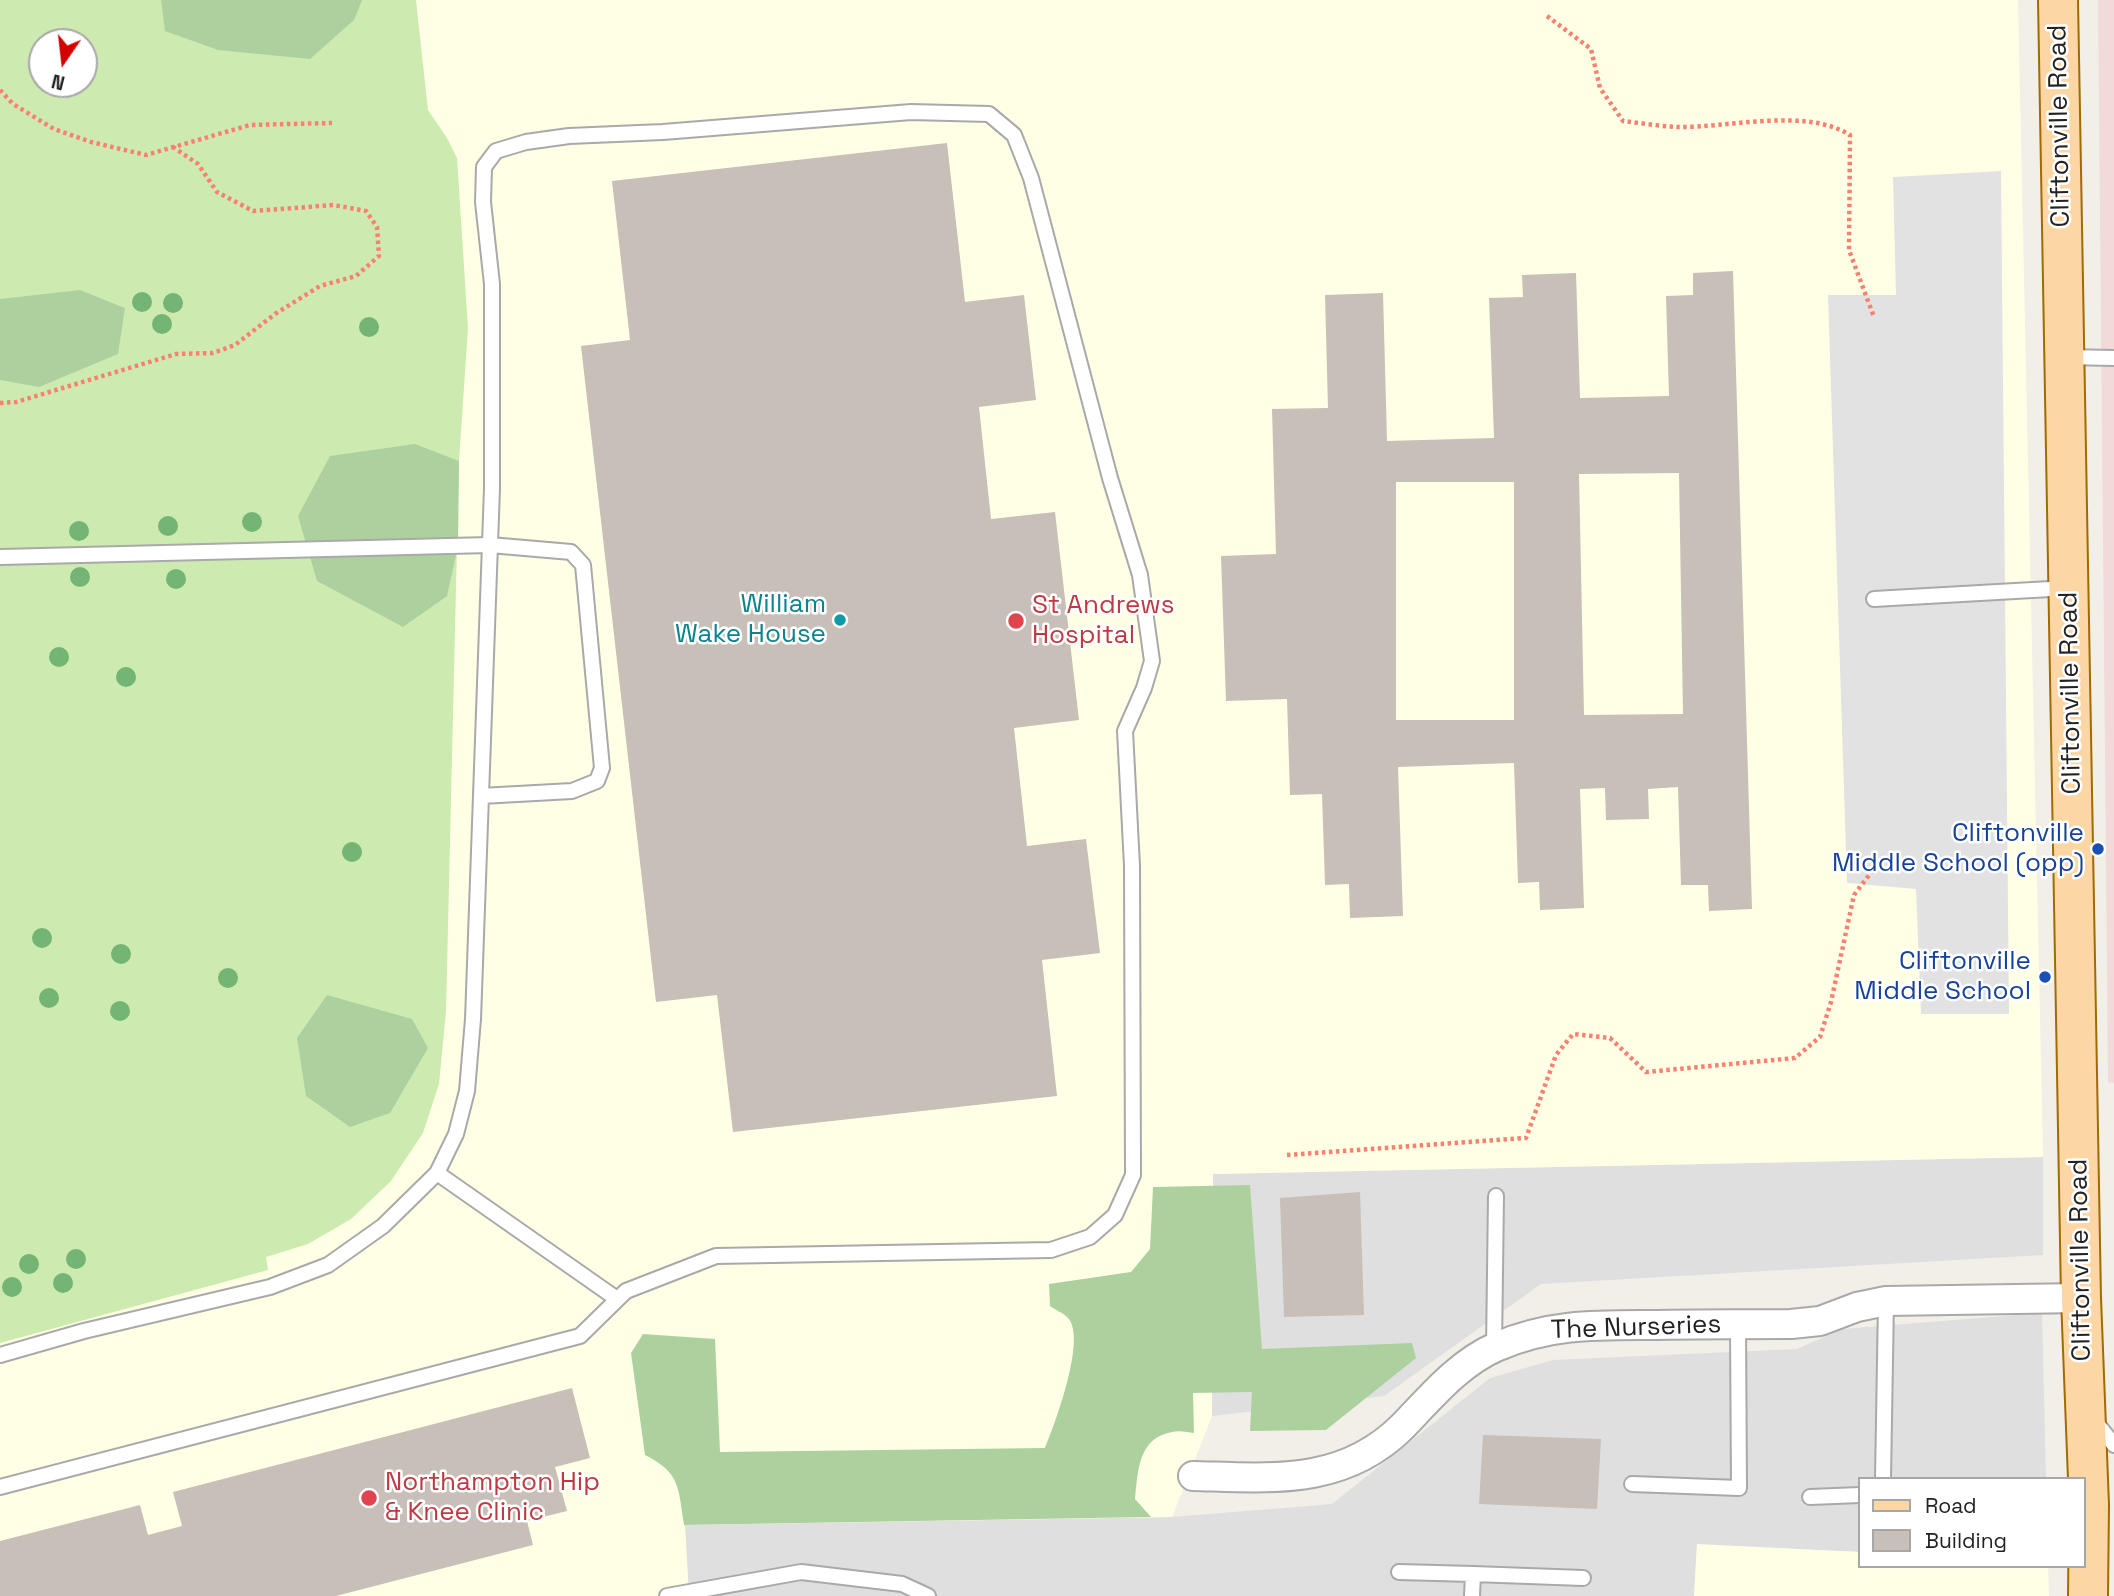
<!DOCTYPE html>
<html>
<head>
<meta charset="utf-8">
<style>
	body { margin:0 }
	#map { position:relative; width:2114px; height:1596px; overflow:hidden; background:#f2efe9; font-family:"Space Grotesk",sans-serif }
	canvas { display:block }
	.legend { position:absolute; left:1858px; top:1477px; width:228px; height:91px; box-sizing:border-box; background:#fff; border:2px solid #a7a7a7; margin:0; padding:9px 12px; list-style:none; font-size:21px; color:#222 }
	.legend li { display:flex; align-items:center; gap:14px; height:35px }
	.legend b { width:35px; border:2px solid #a7a7a7 }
	.north { position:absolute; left:28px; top:28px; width:70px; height:70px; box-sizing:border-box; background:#fff; border:2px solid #a7a7a7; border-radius:50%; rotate:194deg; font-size:19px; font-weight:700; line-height:28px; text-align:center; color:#222 }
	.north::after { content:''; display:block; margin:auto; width:24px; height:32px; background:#d40000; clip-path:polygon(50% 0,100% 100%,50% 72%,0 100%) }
</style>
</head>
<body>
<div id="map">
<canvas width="2114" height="1596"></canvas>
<ul class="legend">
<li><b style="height:9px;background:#fcd6a4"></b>Road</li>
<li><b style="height:19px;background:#c7bfb8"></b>Building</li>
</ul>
<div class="north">N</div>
</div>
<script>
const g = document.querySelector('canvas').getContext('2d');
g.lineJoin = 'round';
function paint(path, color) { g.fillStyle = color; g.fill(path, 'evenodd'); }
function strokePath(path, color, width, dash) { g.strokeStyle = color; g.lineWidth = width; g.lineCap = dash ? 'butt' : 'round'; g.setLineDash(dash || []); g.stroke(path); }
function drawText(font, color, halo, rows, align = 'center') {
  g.font = font + ' "Space Grotesk",sans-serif'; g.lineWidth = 5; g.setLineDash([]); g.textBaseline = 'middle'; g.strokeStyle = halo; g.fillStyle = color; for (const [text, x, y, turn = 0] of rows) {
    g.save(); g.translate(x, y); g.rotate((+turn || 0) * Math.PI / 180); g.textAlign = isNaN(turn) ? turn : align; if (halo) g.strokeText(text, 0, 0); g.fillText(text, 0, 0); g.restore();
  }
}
const residential = new Path2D(`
	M2043 1157V1255L1541 1284 1384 1396 1212 1416V1174Z
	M2042 1313 2046 1479H1860V1552L1697 1545 1694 1596H689L684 1525 1172 1517 1332 1504 1490 1378 1553 1360 1797 1349 1842 1329Z`);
const commercial = new Path2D(`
	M2098 0H2114V1083L2108 1082Z`);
const education = new Path2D(`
	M0 0H2018L2043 1157 1213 1174 1212 1416 1172 1517 685 1525 689 1596H0ZM42 42H84V84H42Z
	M1697 1544 1860 1552V1566H2048L2049 1596H1694Z`);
const grass = new Path2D(`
	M0 0H416L428 110 447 138 457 158 468 328 459 461 446 1011 439 1084 423 1133 391 1181 351 1219 308 1244 266 1257 268 1270 0 1343ZM42 42H84V84H42Z`);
const forest = new Path2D(`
	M161 0H362L354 20 310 59 218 50 165 31Z
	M80 290 125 308 118 354 39 387 0 380V299Z
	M415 444 459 461 458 546 447 596 403 627 317 581 298 516 330 456Z
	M327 995 412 1019 428 1048 390 1113 350 1127 306 1096 297 1038Z
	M1250 1185 1262 1349 1412 1343 1416 1358 1326 1430 1250 1431 1252 1392 1193 1393 1194 1433C1188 1432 1178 1430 1172 1432 1138 1438 1138 1471 1135 1499L1151 1517 684 1525C678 1488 681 1473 645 1455L631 1353 643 1334 715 1339 720 1452 1045 1448C1055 1424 1087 1338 1068 1318 1064 1313 1055 1310 1050 1306L1049 1284 1131 1272 1150 1249 1153 1187Z`);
const parking = new Path2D(`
	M2001 171 2009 1014H1921L1916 889 1847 883 1828 295H1896L1893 177Z`);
const building = new Path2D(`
	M947 143 965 302 1024 295 1036 400 979 407 991 519 1055 512 1079 720 1014 728 1027 846 1086 839 1100 953 1042 960 1057 1096 733 1132 717 995 656 1002 581 346 630 340 612 181Z
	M1733 271 1752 909 1709 911 1708 885H1681L1678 787 1648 789 1649 819 1606 820 1605 788 1580 789 1584 908 1540 910 1539 882 1518 883 1514 763 1398 767 1403 916 1350 918 1349 884 1325 885 1322 794 1290 795 1287 699 1226 701 1221 556 1276 554 1272 409 1328 408 1325 295 1383 293 1387 441 1494 438 1489 298 1523 297 1522 275 1576 273 1580 398 1669 396 1666 296 1693 295V273ZM1679 473 1683 714 1584 715 1579 474ZM1396 482H1514V720H1396Z
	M1360 1192 1364 1315 1284 1317 1280 1198Z
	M572 1388 590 1458 555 1467 567 1511 527 1521 533 1545 336 1596H0V1541L140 1505 148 1535 182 1526 173 1492Z
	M1483 1435 1601 1439 1597 1509 1479 1504Z`);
const path = new Path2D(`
	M1547 16 1591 49 1600 88 1623 121C1640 123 1659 126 1676 127 1729 128 1805 107 1850 135L1849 250 1874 317
	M0 90 13 104 54 129 91 142 146 155 250 125 332 123
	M0 403 16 402 176 354 213 353 235 345 275 314 320 286 356 276 379 256 377 227 366 211 334 205 253 211 217 192 198 164 173 147
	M1287 1155 1526 1138 1556 1055 1573 1034 1610 1038 1646 1072 1795 1058 1820 1037 1831 1002 1854 895 1882 858`);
const service = new Path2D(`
	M2065 357 2114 358
	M0 557 490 545 571 552 583 565 602 768 597 781 572 791 481 796
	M1874 599 2068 588
	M437 1173 617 1299
	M1494 1348 1496 1196
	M0 1355 84 1331 270 1287 328 1265 383 1226 437 1173 456 1134 467 1091 473 1019 492 488V284L483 202 484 167 496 151 526 142 569 136 663 132 911 112 989 114 1014 135 1031 178 1110 478 1140 575 1152 661 1144 688 1125 731 1132 866 1133 1175 1115 1215 1090 1237 1051 1250 716 1256 626 1291 580 1336 0 1487
	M2095 1421 2114 1445
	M1883 1479 1886 1301
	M1632 1484 1739 1488 1738 1324
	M1810 1497 1860 1495
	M1399 1572 1473 1574 1472 1596
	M1473 1574 1583 1578
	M667 1596 801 1572 902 1584 928 1596`);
const minor = new Path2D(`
	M1193 1476C1272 1478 1343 1486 1403 1426 1431 1397 1459 1363 1496 1347 1550 1323 1599 1325 1658 1325 1702 1324 1746 1324 1791 1324L1820 1321 1857 1307 1886 1301 2081 1298`);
const primary = new Path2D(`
	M2058 0 2081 1298 2089 1505 2088 1596`);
const trees = [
	[142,302],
	[173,303],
	[162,324],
	[369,327],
	[252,522],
	[168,526],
	[79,531],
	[80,577],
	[176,579],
	[59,657],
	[126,677],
	[352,852],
	[42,938],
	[121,954],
	[228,978],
	[49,998],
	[120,1011],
	[76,1259],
	[29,1264],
	[63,1283],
	[12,1287]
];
const markers = [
	[840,620,7,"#0f9aa8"],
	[1016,621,9,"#e0444e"],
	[2098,849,7,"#1a4fb4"],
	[2045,977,7,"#1a4fb4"],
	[369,1498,9,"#e0444e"]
];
const streetNames = [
	["Cliftonville Road",2060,126,-91],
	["Cliftonville Road",2071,693,-91],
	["Cliftonville Road",2081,1260,-91],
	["The Nurseries",1636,1328,-2]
];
const cultureNames = [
	["William",826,605],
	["Wake House",826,635]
];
const healthNames = [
	["St Andrews",1032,606],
	["Hospital",1032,636],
	["Northampton Hip",385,1483],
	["& Knee Clinic",385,1513]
];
const transitNames = [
	["Cliftonville",2084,834],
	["Middle School (opp)",2084,864],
	["Cliftonville",2031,962],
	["Middle School",2031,992]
];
paint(residential, '#e0dfdf');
paint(commercial, '#f2dad9');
paint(education, '#ffffe5');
paint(grass, '#cdebb0');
paint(forest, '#add19e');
paint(parking, '#e2e2e2');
paint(building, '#c7bfb8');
strokePath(service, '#a9a9a9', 18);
strokePath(minor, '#a9a9a9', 32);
strokePath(primary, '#a06b00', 42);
strokePath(path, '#fa8072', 4.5, [3.5, 3.5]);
strokePath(service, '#fff', 14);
strokePath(minor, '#fff', 28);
strokePath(primary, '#fcd6a4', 38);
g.fillStyle = '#74b475';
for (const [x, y] of trees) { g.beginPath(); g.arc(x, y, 10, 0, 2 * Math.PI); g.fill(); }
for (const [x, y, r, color] of markers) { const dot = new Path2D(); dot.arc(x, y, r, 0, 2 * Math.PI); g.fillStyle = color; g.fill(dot); strokePath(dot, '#fff', 2.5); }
drawText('26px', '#222', '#fff', streetNames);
drawText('26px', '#0d838f', '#fff', cultureNames, 'right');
drawText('26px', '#be3a42', '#fff', healthNames, 'left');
drawText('26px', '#164399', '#fff', transitNames, 'right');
</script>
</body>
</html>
